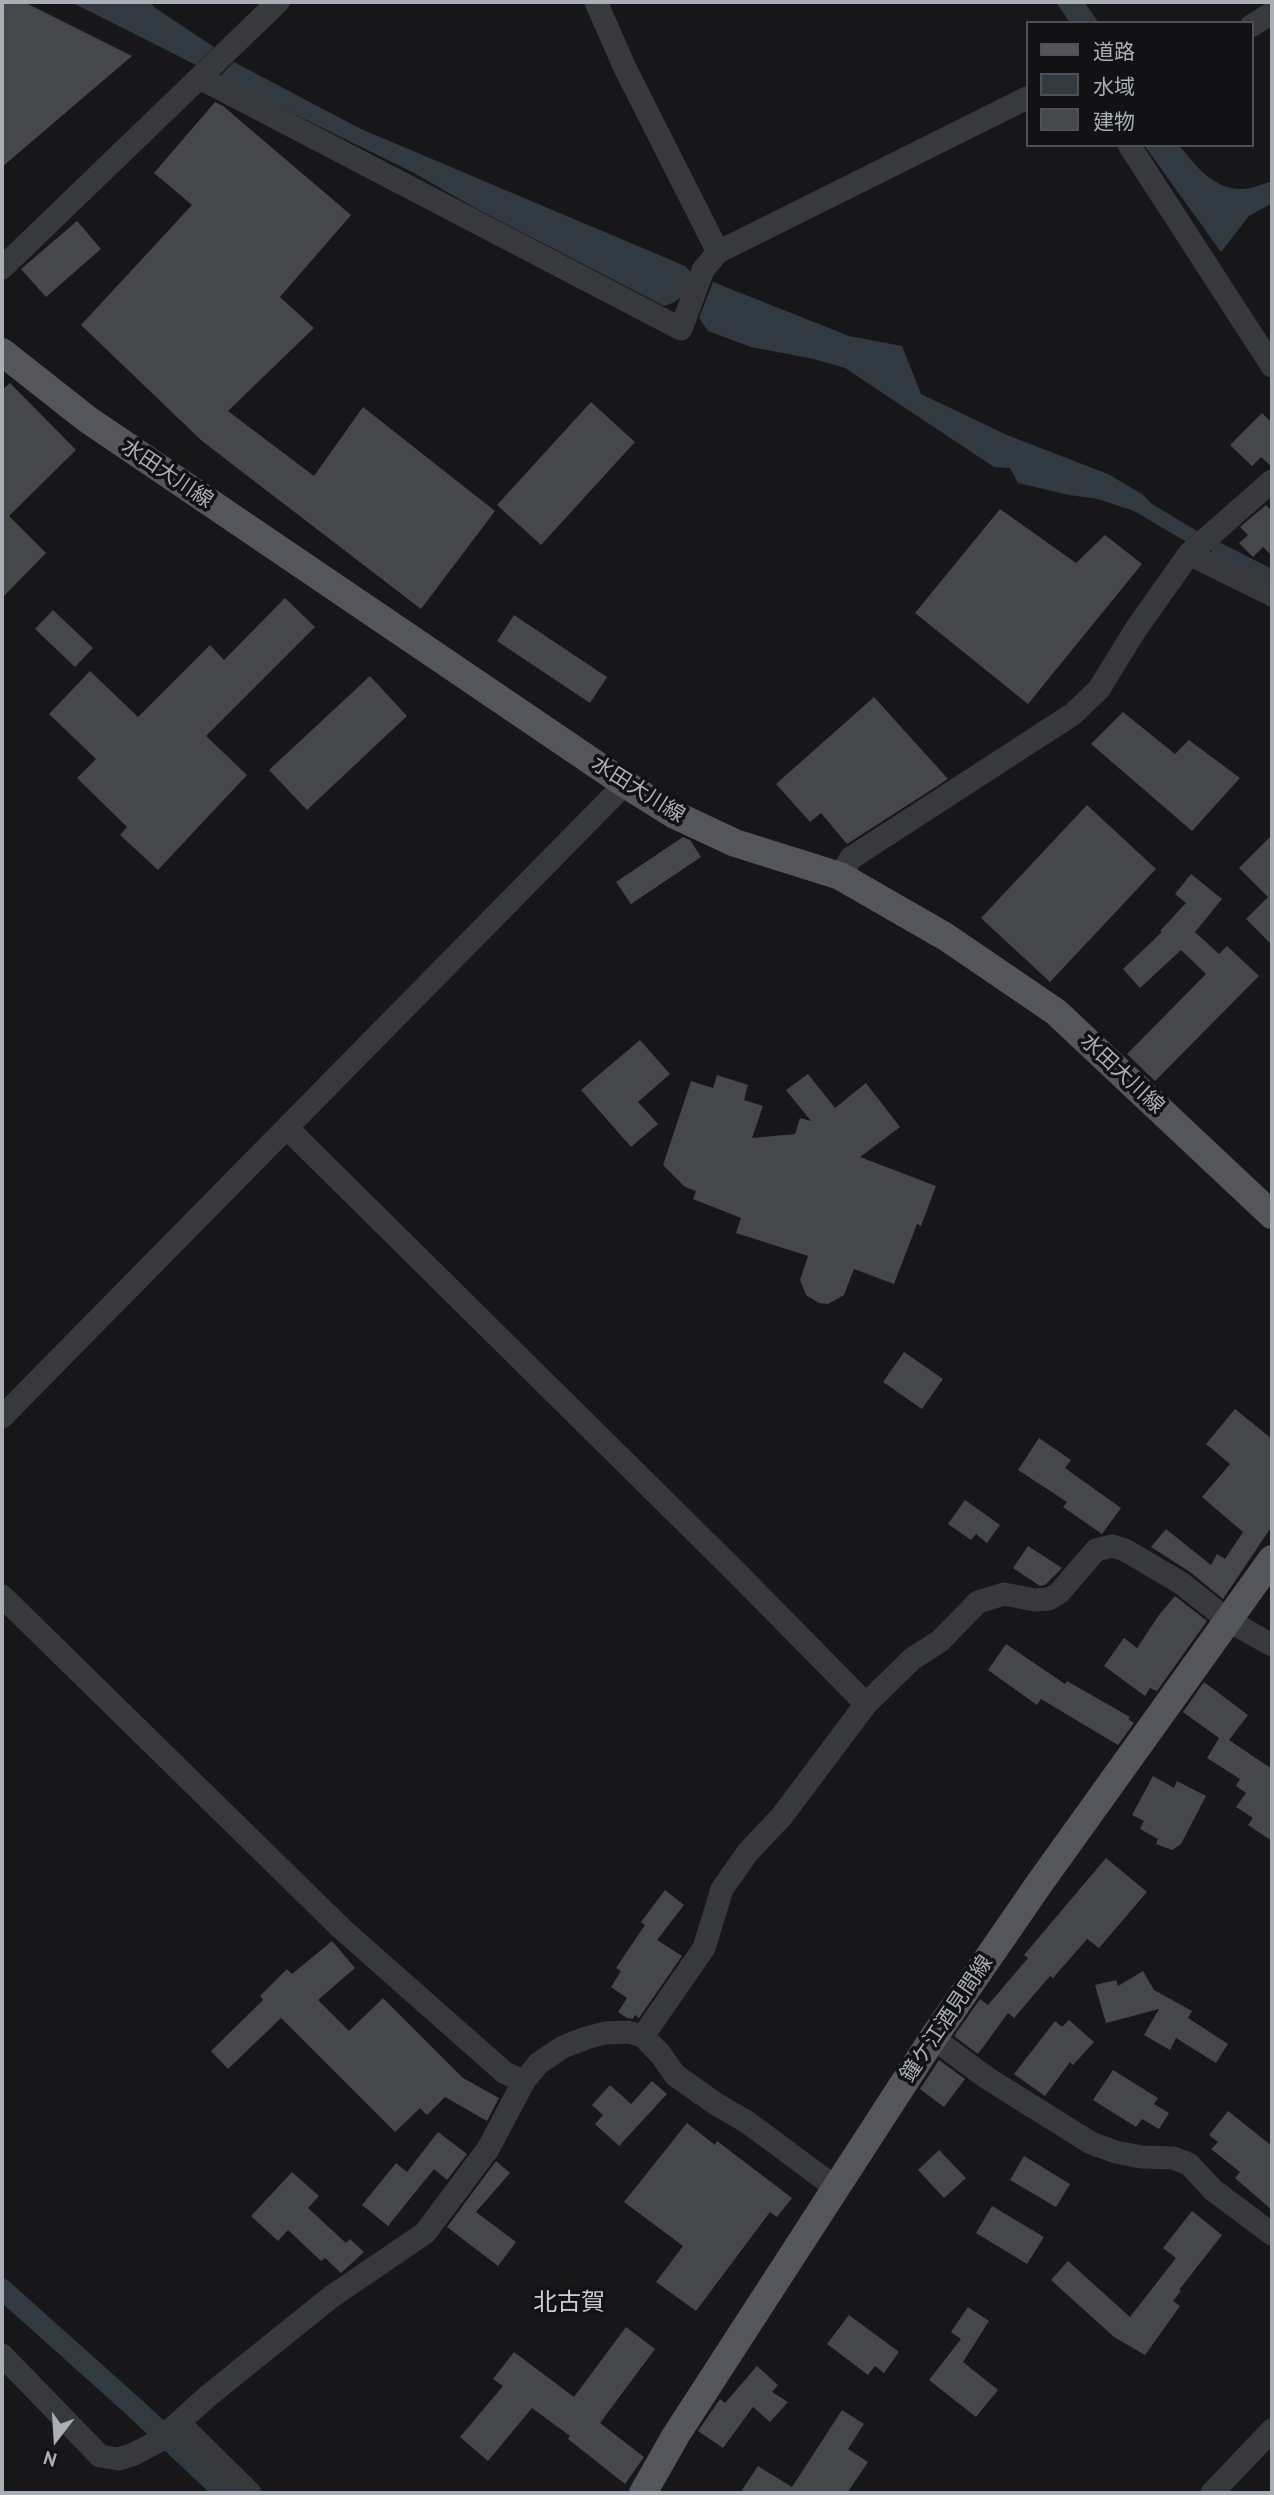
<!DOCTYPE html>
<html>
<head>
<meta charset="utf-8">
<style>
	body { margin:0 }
	#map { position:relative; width:1274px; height:2495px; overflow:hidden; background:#171719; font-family:"PT Sans","Noto Sans JP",sans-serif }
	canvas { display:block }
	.frame { position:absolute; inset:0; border:4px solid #aaaeb7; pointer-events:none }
	.legend { position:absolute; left:1026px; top:21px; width:228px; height:126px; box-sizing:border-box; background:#121214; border:2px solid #4f5055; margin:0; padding:9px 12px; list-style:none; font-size:21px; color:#aaaeb7 }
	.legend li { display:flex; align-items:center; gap:14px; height:35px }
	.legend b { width:35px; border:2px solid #4f5055 }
	.north { position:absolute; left:21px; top:2404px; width:70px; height:70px; -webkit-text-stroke:5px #121214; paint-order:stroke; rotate:197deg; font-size:19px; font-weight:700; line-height:28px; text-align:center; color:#aaaeb7 }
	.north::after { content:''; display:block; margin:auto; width:24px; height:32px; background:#aaaeb7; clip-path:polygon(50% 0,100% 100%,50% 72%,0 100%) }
</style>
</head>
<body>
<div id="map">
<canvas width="1274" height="2495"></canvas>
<div class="frame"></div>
<ul class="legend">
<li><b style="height:9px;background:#55565c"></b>道路</li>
<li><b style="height:19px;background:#313941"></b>水域</li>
<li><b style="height:19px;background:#46474b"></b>建物</li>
</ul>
<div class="north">N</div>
</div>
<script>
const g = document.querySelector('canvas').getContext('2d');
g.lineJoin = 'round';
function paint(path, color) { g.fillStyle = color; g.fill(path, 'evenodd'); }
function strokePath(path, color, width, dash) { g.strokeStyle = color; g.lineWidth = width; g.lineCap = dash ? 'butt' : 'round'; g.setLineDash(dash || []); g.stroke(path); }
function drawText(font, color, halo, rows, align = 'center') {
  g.font = font + ' "PT Sans","Noto Sans JP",sans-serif'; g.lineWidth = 7; g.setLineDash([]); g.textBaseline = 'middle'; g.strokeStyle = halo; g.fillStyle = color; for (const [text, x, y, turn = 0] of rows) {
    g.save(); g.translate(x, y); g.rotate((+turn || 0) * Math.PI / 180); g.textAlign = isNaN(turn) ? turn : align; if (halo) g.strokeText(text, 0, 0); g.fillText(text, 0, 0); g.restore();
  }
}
const water = new Path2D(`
	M71 2H150L154 7 214 47 196 65Z
	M1056 2H1084L1099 23H1070Z
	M234 62 361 129 685 266 693 275C686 292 682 301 664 306L475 208 414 173 219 77Z
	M1144 145H1179C1194 164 1213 189 1240 189 1250 190 1262 184 1272 181V203L1249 216 1221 252Z
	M713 282 849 336 902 346 921 394 1007 435 1108 474 1142 494 1152 504 1202 534 1190 544 1134 511 1098 499 1069 495 1018 483 1010 468 994 467 845 368 814 359 751 347 708 331 699 318Z
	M1217 541 1272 569V584L1212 556 1211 547Z`);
const canal = new Path2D(`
	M2 2289 136 2409 225 2493`);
const building = new Path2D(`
	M2 2H24L132 56 2 167Z
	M215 102 223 106 351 215 280 297 314 328 228 411 314 476 363 407 495 511 421 609 202 441 81 325 192 205 154 173Z
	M77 221 101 249 46 297 21 269Z
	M10 383 76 450 9 516 46 553 2 598V390Z
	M591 402 635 442 541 545 497 505Z
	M1262 413 1272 423V467L1261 457 1252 466 1230 445Z
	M1266 505 1272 511V556L1263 547 1253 557 1239 543 1248 535 1240 527Z
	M1000 509 1076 563 1105 535 1142 564 1028 704 915 613Z
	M285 598 315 627 206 736 247 775 158 870 120 835 127 827 77 778 96 759 49 714 90 671 138 717 210 645 224 660Z
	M53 610 93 648 75 667 35 629Z
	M514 615 607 677 590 703 497 641Z
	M370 676 407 716 307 810 269 770Z
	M874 697 948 779 847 844 821 813 810 822 776 784Z
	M1123 712 1175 754 1189 740 1240 778 1192 831 1091 744Z
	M1087 805 1156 869 1050 982 981 918Z
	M1272 835V945L1246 919 1268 897 1239 868Z
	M683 837 690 840 701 857 631 904 616 882Z
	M1191 874 1222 899 1195 932 1219 954 1227 946 1259 976 1155 1081 1127 1054 1206 974 1181 950 1140 988 1123 969 1162 932 1160 931 1186 903 1175 894Z
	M640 1040 670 1074 638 1102 658 1124 631 1147 581 1090Z
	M808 1074 835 1108 866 1083 900 1127 860 1157 936 1186 921 1226 917 1224 894 1284 854 1269 844 1295 828 1304 819 1303 806 1295 800 1280 808 1256 736 1233 741 1218 693 1199 696 1191 685 1187 663 1165 691 1081 713 1088 717 1075 748 1085 744 1100 763 1106 752 1138 795 1134 800 1118 811 1121 786 1090Z
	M904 1352 943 1379 922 1409 883 1382Z
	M1235 1409 1272 1439V1526L1223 1599 1190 1572 1151 1547 1166 1529 1211 1565 1217 1554 1225 1559 1243 1532 1202 1497 1230 1464 1206 1444Z
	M1039 1438 1071 1460 1065 1468 1121 1508 1102 1534 1063 1507 1067 1502 1018 1470Z
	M965 1500 1000 1525 987 1543 976 1534 971 1540 948 1524Z
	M1028 1546 1062 1568 1045 1585 1040 1586 1013 1568Z
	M1175 1596 1207 1621 1157 1691 1150 1688 1145 1696 1104 1666 1124 1638 1137 1648 1159 1615Z
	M1006 1644 1065 1684 1067 1681 1130 1717 1128 1719 1134 1723 1118 1745 1041 1699 1037 1705 988 1670Z
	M1204 1682 1248 1715 1229 1740 1272 1769V1841L1248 1825 1253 1818 1236 1807 1246 1793 1236 1786 1240 1779 1207 1758 1219 1738 1183 1712Z
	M1153 1776 1174 1788 1177 1781 1206 1796 1181 1844 1172 1850 1156 1844 1158 1839 1140 1829 1144 1821 1132 1815Z
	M1106 1858 1147 1892 1099 1948 1087 1939 1053 1978 1050 1976 1014 2018 1008 2013 978 2054 954 2036 980 1999 988 2005 1028 1958 1024 1955Z
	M665 1890 684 1905 657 1940 682 1956 639 2018 635 2015 633 2019 627 2018 618 2012 627 1998 611 1987 621 1971 616 1968 645 1925 641 1922Z
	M332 1941 355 1968 318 2000 349 2031 383 1998 463 2078 499 2098 487 2121 445 2097 427 2115 420 2108 395 2132 281 2018 228 2069 211 2051 263 2000 260 1996 287 1969 292 1974Z
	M1143 1971 1154 1990 1192 2011 1188 2018 1228 2044 1216 2063 1176 2038 1170 2050 1144 2035 1159 2009 1106 2023 1095 1985 1116 1980 1118 1986Z
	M1069 2020 1094 2042 1073 2065 1070 2062 1045 2096 1014 2074 1055 2021 1062 2027Z
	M939 2060 965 2079 944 2107 920 2089Z
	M1113 2070 1158 2098 1154 2104 1169 2113 1159 2129 1142 2119 1136 2127 1093 2100Z
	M652 2081 667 2094 619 2146 595 2124 603 2115 592 2105 610 2085 631 2104Z
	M1228 2111 1272 2146V2210L1235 2178 1240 2172 1211 2149 1218 2142 1209 2135Z
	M687 2123 715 2145 717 2141 792 2198 777 2217 770 2212 696 2311 656 2282 683 2246 624 2202Z
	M438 2132 467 2154 447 2180 434 2169 388 2226 362 2205 396 2163 407 2172Z
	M939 2150 966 2178 944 2198 918 2170Z
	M1024 2156 1070 2184 1056 2207 1010 2180Z
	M496 2161 510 2173 476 2212 516 2242 498 2266 447 2227Z
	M292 2172 319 2196 308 2208 346 2243 350 2239 364 2252 341 2273 325 2258 321 2261 288 2230 278 2241 251 2216Z
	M992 2206 1044 2237 1027 2264 976 2233Z
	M1192 2211 1222 2235 1179 2290 1181 2291 1173 2301 1180 2306 1145 2355 1114 2337 1051 2280 1068 2261 1130 2317 1176 2258 1163 2248Z
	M968 2307 989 2321 963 2362 998 2390 976 2417 929 2380 961 2339 951 2332Z
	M849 2315 899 2352 884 2373 875 2366 868 2375 827 2344Z
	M626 2327 655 2349 600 2423 644 2457 625 2484 568 2439 570 2436 532 2408 488 2461 460 2437 503 2386 493 2379 514 2352 574 2397Z
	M757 2366 778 2385 772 2392 788 2402 770 2422 753 2407 723 2448 698 2431 720 2399 725 2403Z
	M842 2410 864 2424 848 2449 868 2462 847 2493H740L758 2466 792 2487Z`);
const minor = new Path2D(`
	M596 2 625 68 718 252
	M1251 26 1272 13
	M200 78 681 329 703 270 718 252 1027 98
	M1129 145 1272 366
	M2 268 278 2
	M1189 554 1272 595
	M840 876 851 858 1073 714 1099 689 1136 629 1189 554 1272 481
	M288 1129 736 1572 866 1704
	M2 1417 625 784
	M2 1596 342 1929 505 2073 524 2081
	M643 2036 704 1948 722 1889 748 1852 782 1816 866 1704 912 1659 940 1641 978 1602 1004 1594 1035 1600 1049 1599 1059 1593 1096 1550 1112 1546 1125 1550 1181 1583 1229 1621 1272 1645
	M933 2038 987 2078 1091 2143 1116 2152 1141 2157 1173 2158 1189 2164 1213 2190 1272 2234
	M2 2355 100 2456 119 2459 134 2454 157 2442 208 2396 331 2297 425 2233 488 2149 524 2081 539 2063 563 2047 586 2038 605 2033 628 2032 643 2036 661 2055 675 2075 716 2104 747 2122 836 2188
	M179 2423 250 2493
	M1212 2493 1272 2430`);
const major = new Path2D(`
	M2 352 87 419 625 784 673 814 735 843 840 876 946 937 1056 1012 1272 1215
	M643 2493 676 2435 933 2038 1039 1884 1272 1559`);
const streetNames = [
	["水田大川線",167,474,34],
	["水田大川線",638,790,32],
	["水田大川線",1122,1074,43],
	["鐘ケ江酒見間線",947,2019,-56]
];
const quarterNames = [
	["北古賀",569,2303]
];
paint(water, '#313941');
strokePath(canal, '#313941', 21);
paint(building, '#46474b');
strokePath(minor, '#38393d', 23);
strokePath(major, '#55565c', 28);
drawText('21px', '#aaaeb7', '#121214', streetNames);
drawText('24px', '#cbcdd4', '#121214', quarterNames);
</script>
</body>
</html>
